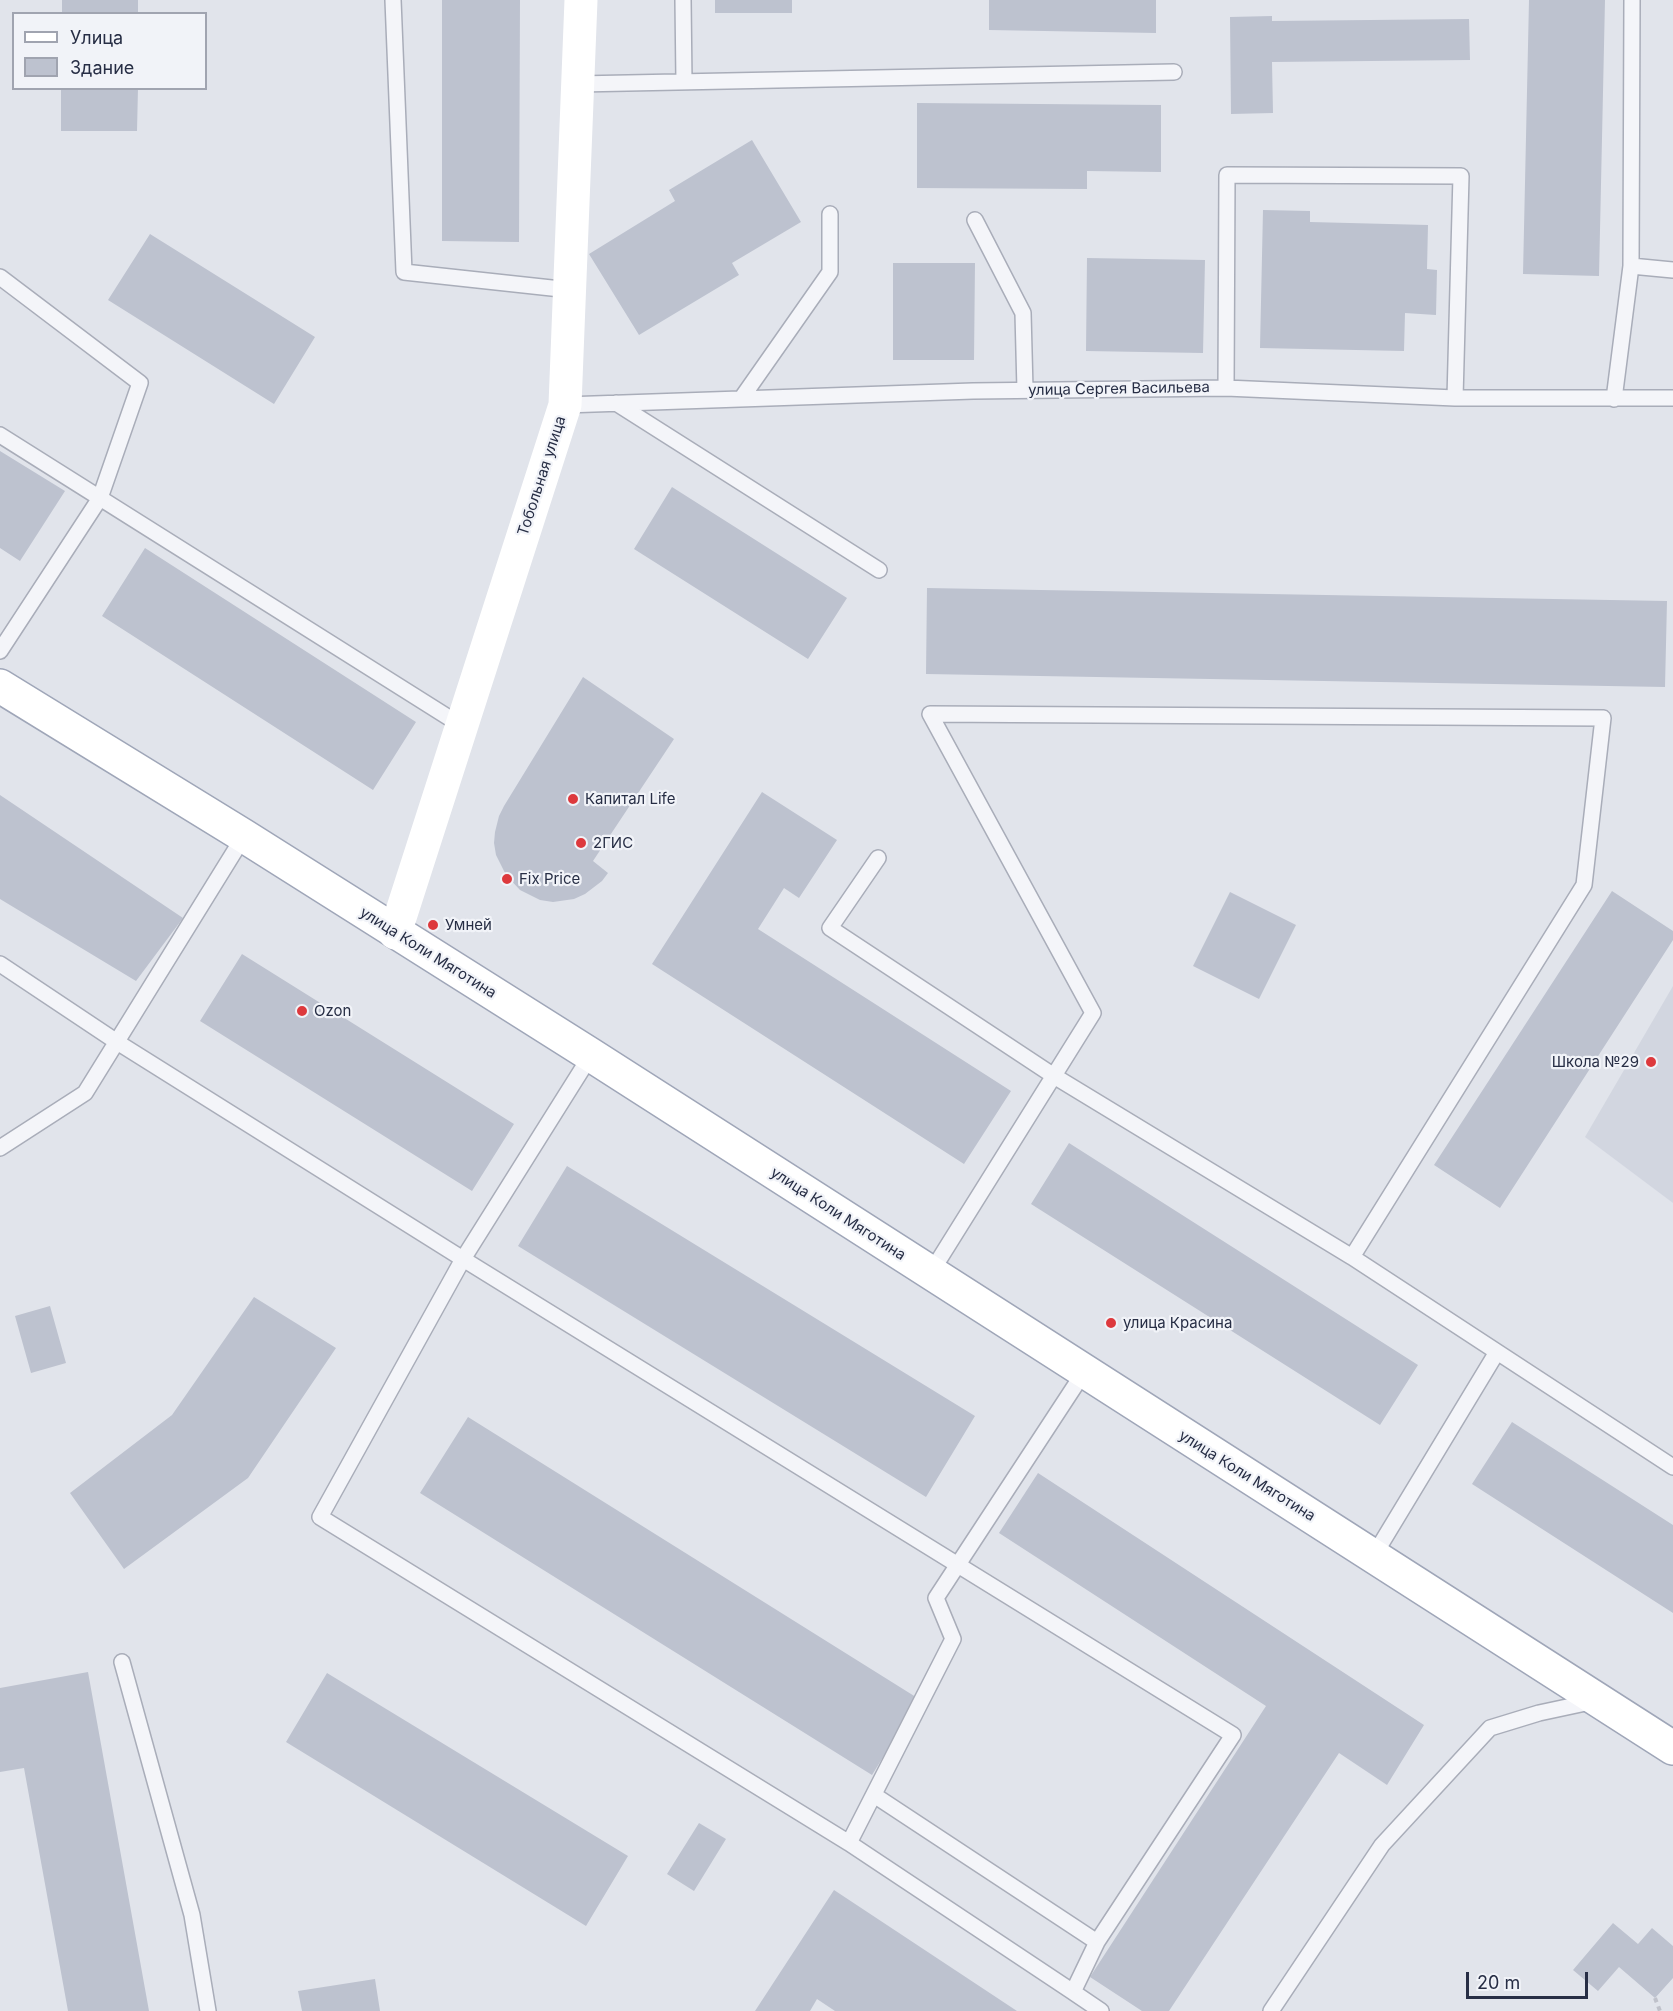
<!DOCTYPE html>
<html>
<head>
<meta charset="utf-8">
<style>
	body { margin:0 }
	#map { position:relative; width:1673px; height:2011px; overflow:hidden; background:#e1e4eb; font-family:Inter,sans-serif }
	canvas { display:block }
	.legend { position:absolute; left:12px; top:12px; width:195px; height:78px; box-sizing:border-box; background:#f1f3f8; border:2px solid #a0a4b0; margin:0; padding:8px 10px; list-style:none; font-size:18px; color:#272e45 }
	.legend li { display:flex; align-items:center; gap:12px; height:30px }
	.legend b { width:30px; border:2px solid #a0a4b0 }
	.scale { position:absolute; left:1466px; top:1972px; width:122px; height:27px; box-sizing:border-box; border:3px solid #272e45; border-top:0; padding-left:8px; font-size:18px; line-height:21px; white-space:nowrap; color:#272e45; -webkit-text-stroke:4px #f1f3f8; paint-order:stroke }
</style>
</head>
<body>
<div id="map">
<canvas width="1673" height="2011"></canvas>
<ul class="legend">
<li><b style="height:8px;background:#fff"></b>Улица</li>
<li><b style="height:16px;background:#bdc2cf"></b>Здание</li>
</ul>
<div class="scale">20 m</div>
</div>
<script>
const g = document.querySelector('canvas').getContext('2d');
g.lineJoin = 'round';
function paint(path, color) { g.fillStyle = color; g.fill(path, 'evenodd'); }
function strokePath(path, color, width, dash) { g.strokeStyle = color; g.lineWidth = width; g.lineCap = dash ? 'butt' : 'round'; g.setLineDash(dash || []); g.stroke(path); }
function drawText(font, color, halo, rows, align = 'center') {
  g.font = font + ' Inter,sans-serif'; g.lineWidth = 4.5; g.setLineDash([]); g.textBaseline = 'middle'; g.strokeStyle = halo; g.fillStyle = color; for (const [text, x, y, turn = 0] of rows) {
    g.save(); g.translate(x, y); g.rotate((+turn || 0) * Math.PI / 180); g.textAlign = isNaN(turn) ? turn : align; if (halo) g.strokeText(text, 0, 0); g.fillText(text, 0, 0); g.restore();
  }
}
const built = new Path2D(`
	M1673 986V1203L1585 1137Z`);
const building = new Path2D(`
	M62 0H138V14H62Z
	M442 0H520L519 242 442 241Z
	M715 0H792V13H715Z
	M989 0H1156V33L989 30Z
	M1529 0H1605L1599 276 1523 274Z
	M1272 16V21L1469 19 1470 60 1272 62 1273 113 1231 114 1230 17Z
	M61 88H138L137 131H61Z
	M917 103 1161 105V172L1087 171V189L917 188Z
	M752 140 801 222 732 263 739 275 639 335 589 254 675 201 669 190Z
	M1263 210 1310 211V222L1428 225 1427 269 1437 270 1436 315 1405 313 1404 351 1260 348Z
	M150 234 315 337 274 404 108 300Z
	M1087 258 1205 260 1203 353 1086 351Z
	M893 263H975L974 360H893Z
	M0 451 65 491 20 561 0 548Z
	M672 487 847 598 808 659 634 549Z
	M145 548 416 722 373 790 102 616Z
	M927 588 1667 601 1665 687 926 674Z
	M583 677 674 739 593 861 608 873 602 881 585 894 574 899 553 902 540 900 520 890 506 875 496 855 494 843 495 832 499 816 504 806Z
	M762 792 837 840 799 898 784 888 758 929 1011 1091 964 1164 652 964Z
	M0 795 183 918 136 981 0 899Z
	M1612 891 1673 931V940L1500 1208 1434 1165Z
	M1230 892 1296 925 1259 999 1193 966Z
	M242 954 514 1124 472 1191 200 1021Z
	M1069 1143 1418 1365 1380 1425 1031 1204Z
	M567 1166 975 1416 926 1497 518 1246Z
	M254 1297 336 1348 248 1478 124 1569 70 1493 172 1415Z
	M50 1306 66 1363 31 1373 15 1316Z
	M468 1417 919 1699 872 1775 420 1493Z
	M1512 1422 1673 1525V1613L1472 1484Z
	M1038 1473 1424 1725 1387 1785 1339 1753 1169 2011H1142L1090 1977 1266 1706 999 1533Z
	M88 1672 149 2011H68L24 1768 0 1772V1688Z
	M327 1673 628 1856 586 1926 286 1742Z
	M699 1823 726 1839 694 1891 667 1874Z
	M834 1890 1017 2011H835L817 1999 810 2011H755Z
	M1613 1923 1638 1944 1652 1928 1673 1946V1978L1655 1998 1619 1967 1598 1991 1573 1970Z
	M375 1979 380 2011H302L298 1991Z`);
const path = new Path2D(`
	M1655 1998 1660 2011`);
const lane = new Path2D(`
	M393 0 404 272 570 290
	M683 0 684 82
	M578 84 1174 72
	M975 220 1023 313 1025 390
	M1631 266 1673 270
	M0 277 140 383 100 498 0 651
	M1226 388 1227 175 1461 176 1455 398
	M741 399 830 272V214
	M1614 399 1631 266 1632 0
	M616 403 879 570
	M565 405 973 391 1226 388 1455 398H1673
	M0 435 462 726
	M878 858 830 928 1054 1076 1352 1257 1584 885 1603 718 930 714 1093 1013 930 1274
	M0 964 117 1042 463 1259 1233 1735 1097 1942 1073 1992 1101 2011
	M591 1055 463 1259 320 1517 849 1843 953 1639 936 1598 1084 1372
	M0 1148 85 1093 244 836
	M1352 1257 1673 1467
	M1373 1557 1497 1352
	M122 1662 192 1915 208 2011
	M874 1795 1097 1942
	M849 1843 1073 1992
	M1271 2011 1382 1845 1490 1728 1539 1713 1595 1701`);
const secondary = new Path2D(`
	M395 933 565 405 581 0`);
const primary = new Path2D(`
	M0 686 244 836 591 1055 1673 1748`);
const markers = [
	[573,799,6,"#dd393d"],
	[581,843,6,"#dd393d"],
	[507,879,6,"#dd393d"],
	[433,925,6,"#dd393d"],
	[302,1011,6,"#dd393d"],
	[1651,1062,6,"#dd393d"],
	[1111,1323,6,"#dd393d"]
];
const streetNames = [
	["улица Сергея Васильева",1119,389,-1],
	["Тобольная улица",542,476,-72],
	["улица Коли Мяготина",428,953,32],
	["улица Коли Мяготина",838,1214,33],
	["улица Коли Мяготина",1247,1476,32]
];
const poiNames = [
	["Капитал Life",585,799],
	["2ГИС",593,843],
	["Fix Price",519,879],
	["Умней",445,925],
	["Ozon",314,1011],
	["Школа №29",1639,1062,"right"],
	["улица Красина",1123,1323]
];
paint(built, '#d2d6e0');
paint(building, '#bdc2cf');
strokePath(lane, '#a9adb9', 18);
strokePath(primary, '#9fa6b8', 36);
strokePath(path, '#bfc1ca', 4, [4.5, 4.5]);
strokePath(lane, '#f4f5f9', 15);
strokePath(secondary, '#fff', 33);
strokePath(primary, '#fff', 33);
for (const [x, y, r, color] of markers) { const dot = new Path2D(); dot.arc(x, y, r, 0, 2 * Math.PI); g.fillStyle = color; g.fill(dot); strokePath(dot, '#f1f3f8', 2); }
drawText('15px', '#272e45', '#f1f3f8', streetNames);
drawText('15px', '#272e45', '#f1f3f8', poiNames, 'left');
</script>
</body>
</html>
